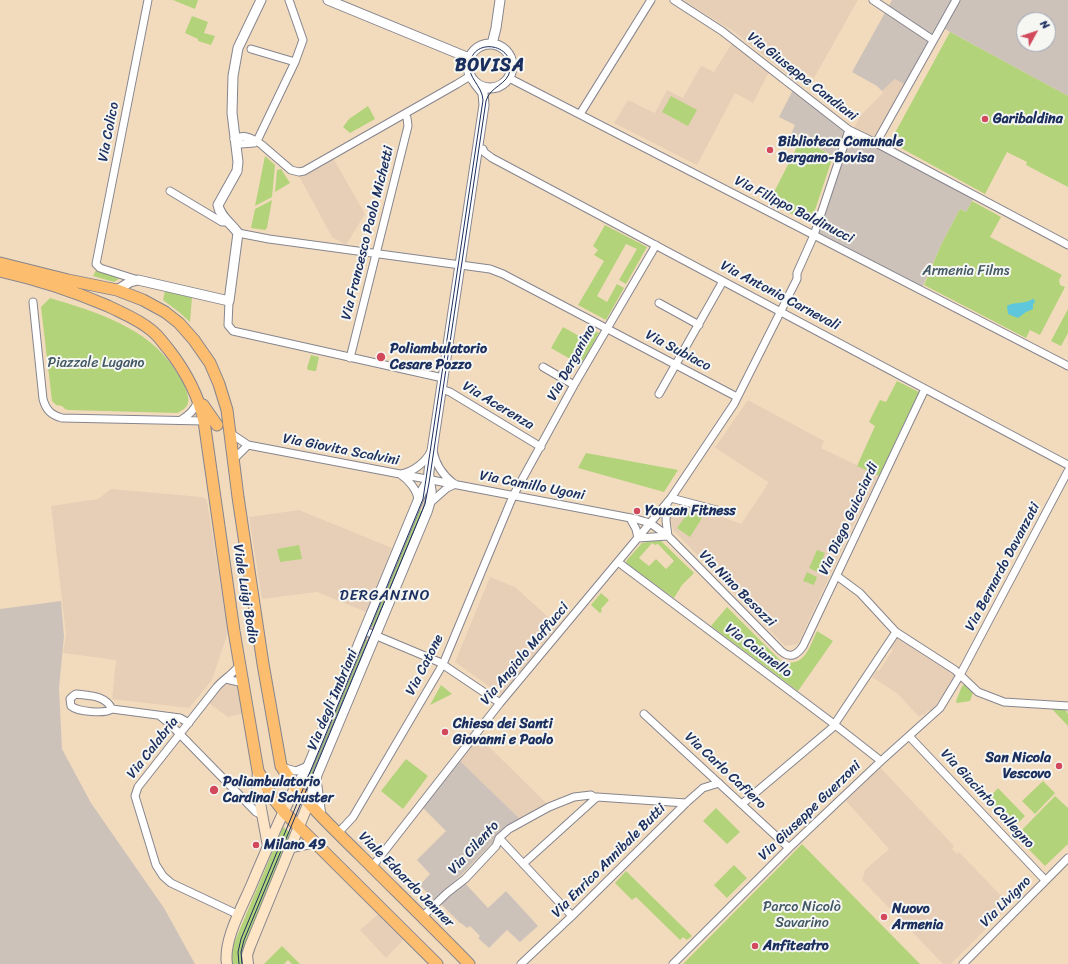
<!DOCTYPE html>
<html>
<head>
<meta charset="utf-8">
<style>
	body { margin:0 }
	#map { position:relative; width:1068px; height:964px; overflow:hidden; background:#f2dbbd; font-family:Sriracha,sans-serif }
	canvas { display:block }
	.north { position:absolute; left:1016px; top:12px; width:40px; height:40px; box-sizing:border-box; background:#f6f6f2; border:1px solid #9ea6b7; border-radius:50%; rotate:50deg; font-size:11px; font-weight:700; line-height:16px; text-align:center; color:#1b2f5e }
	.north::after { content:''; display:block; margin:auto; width:14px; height:18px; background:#d1495b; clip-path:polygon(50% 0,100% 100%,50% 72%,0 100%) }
</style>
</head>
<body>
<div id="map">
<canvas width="1068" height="964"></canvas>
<div class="north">N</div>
</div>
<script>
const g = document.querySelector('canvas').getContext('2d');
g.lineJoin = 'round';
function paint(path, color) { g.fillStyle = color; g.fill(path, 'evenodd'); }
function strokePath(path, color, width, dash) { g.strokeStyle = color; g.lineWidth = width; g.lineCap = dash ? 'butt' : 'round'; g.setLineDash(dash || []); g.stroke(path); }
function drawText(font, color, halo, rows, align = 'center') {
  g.font = font + ' Sriracha,sans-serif'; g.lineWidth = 4; g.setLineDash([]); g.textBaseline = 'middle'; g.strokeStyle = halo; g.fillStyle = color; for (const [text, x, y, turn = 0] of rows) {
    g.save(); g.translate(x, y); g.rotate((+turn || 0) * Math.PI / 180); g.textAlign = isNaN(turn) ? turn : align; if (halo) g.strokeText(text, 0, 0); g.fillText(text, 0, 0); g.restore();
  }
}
const built = new Path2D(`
	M683 0H858L814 78 804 72 798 83 733 31Z
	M732 43 769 72 753 103 735 93 697 165 614 123 628 100 655 113 667 90 683 98 699 69 702 66 714 72Z
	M895 79 907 86 876 143 852 132 860 116 883 93 882 91Z
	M332 156 365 214 346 245 332 237 299 176V172Z
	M748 400 824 441 821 448 879 476 851 530 798 644 785 646 673 530 671 523V511L676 506 709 512 741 524 766 487 768 482 714 447 716 446Z
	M111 489 202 497 207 500 228 632 212 680 189 708 112 699 116 660 63 653 66 634 51 506 98 499Z
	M299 510 392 548 366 612 317 592 262 599 249 517Z
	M490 577 515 587 558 626 501 695 455 662Z
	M897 638 956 676 931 712 928 710 925 715 923 714 919 717 898 694 872 677 877 670 879 671 893 650 890 648Z
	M225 681 239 683 246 713 228 717 207 702Z
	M477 735 528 785 547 804 521 820 458 759Z
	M880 767 954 846 952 849 957 854 959 852 1010 905 951 964H943L862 880 865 870 889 849 846 801Z
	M382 911 407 936 386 958 360 930Z`);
const industrial = new Path2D(`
	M892 0H955L907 86 895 79 882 91 877 86 852 72Z
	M956 0H1068V96L941 27ZM1024 20H1048V44H1024Z
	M794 88 836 120 975 196 966 212 960 209 941 245 921 290 814 235 840 159 791 134 795 125 779 117Z
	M61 601 64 636 59 688 62 749 91 803 164 908 195 964H0V609Z
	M458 759 521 820 498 837 435 902 420 885 430 874 417 860 446 831 422 807Z
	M464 882 488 908 506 891 538 926 520 942 507 930 489 948 478 938 480 936 470 926 467 928 461 923H460L439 902Z`);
const green = new Path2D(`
	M173 0H198L195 9Z
	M192 16 208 22 204 33 215 36 211 45 198 41V39L185 33Z
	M950 32 1068 96V187L1026 165 1027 162 1007 152 985 194 890 142Z
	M671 96 697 110 688 126 662 112Z
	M368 106 375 119 350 133 343 127 349 119Z
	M801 139 833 156 811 222 809 223 769 202Z
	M265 156 275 165 272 197 255 206Z
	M281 169 290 183 275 192 277 170Z
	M272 200 267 228 265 230 251 228 255 209Z
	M972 201 1001 217 990 237 1062 275 1059 280 1060 285 1065 287 1040 335 1030 330 1026 338 924 285 941 245 960 209 966 212Z
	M605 225 647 247 626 284 619 280 637 249 626 244 597 296 607 302 617 284 624 288 606 320 578 305 604 261 594 255 598 250 593 246Z
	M96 270 120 278 114 282 93 276Z
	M165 291 192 297 190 322 179 312 163 300Z
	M50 298C96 312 148 327 175 370 179 376 183 382 186 389 190 402 190 407 177 413L68 410 65 409 62 406 56 405 52 401 41 307Z
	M1068 309V333L1061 346 1051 341Z
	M563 327 586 340 592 329 599 333 581 365 551 348Z
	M311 355 319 357 316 371H314L308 370 307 368Z
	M897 381 919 392 879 476 857 466 875 426 869 422 880 400 886 402Z
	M586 453 678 470 664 492 578 468Z
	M418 509 423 512 375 628 370 625Z
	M690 510 702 518 690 537 677 528Z
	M660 540 694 573 682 585 674 598 627 564 626 561 642 543ZM652 543 655 545 658 544 674 561 666 569 656 559 649 566 639 558Z
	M299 545 302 559 280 562 277 549Z
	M817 550 825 553 817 572 809 568Z
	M807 572 817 577 814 585 803 581Z
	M601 593 609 600 601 609 602 611 600 613 591 605Z
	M727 607 782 662C805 667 809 648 817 631L833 641 798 691 711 626Z
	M364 639 369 641 311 785 308 783V781L306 780Z
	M966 684 974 690 970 701 957 703 956 701 962 686Z
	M441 685 452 694 430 705Z
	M1052 709 1065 710 1068 714V726Z
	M406 759 428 776 403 809 381 791Z
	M1043 781 1055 793 1035 814 1022 801Z
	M998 788 1025 816 1012 829 986 801Z
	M1055 796 1068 808V844L1045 866 1016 836Z
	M716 808 740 832 727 844 703 821Z
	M283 827 292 834 244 964H231L232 948Z
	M802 844 920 964H683Z
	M734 865 747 878 727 898 714 885Z
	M626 871 692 936 687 940 683 937 680 940 636 897 632 900 615 883Z
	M282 946 300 964H292L288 960 284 964H264Z`);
const water = new Path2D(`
	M1033 299H1034L1035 302 1033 304V309L1026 312 1018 318 1008 314 1007 306C1014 301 1023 305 1033 299Z`);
const minor = new Path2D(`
	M674 0 722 31 849 130 876 143 1068 245
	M873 0 933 40
	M251 49 295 62
	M509 78 1068 366
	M580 114 651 0
	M257 141 254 143 241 144 234 139C244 133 254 139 262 145L291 170 299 172 304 171 457 84 470 76
	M257 141 295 62 303 40 289 0
	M876 143 956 0
	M483 149 484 152 492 158 1068 465
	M170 191 222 222H228
	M238 233 269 239 490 269 503 274 737 397
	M138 280 100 268 96 264 148 0
	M229 301 228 325 233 331 443 378
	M33 302 43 399C46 410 51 415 62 418L204 421
	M659 303 699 325
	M350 358 408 126 407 118 405 114
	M543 367 574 385
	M441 389 450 392 541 447
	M659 394 723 281
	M181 420C189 415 195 410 198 400
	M230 433 248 445 636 519 650 523 668 536 781 651C790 659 797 655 803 646L925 389
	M433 450C435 463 443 475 453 483
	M233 460 248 445
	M401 474C413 472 426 462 431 451
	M401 475C409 480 418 491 418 501
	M671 498 724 512
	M430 503 447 488 455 484
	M667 503 666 521 668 536
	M630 518 636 529 638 538
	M638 538 668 536
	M618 562 830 721 881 761
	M837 576 860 593 896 632 955 670 978 692 1004 702 1068 706
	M365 631 439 662 500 703
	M226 679 239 682 243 685
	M112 709C105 695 90 696 76 694L73 696 70 699 71 706C78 712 105 714 112 709L180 718 189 723
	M644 714 789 848
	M160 716 170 724 256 812 262 815
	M909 736 1045 880
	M281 767 296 771 308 766
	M317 779 322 816
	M742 804 832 728 896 632
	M338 833 353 817 443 664 513 496 574 385 656 245
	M499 838 572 916
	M290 849 317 843
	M523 864 597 797 686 803
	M372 867 500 703 671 498 734 404 797 279V273L814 235 849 130
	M239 915 171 883 163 876 156 865 135 796 138 787C164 754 190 721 216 688 223 679 234 674 240 664
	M422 917 447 893 465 879 496 846 499 838 509 829 549 807 574 797 591 795 596 798
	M521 964 572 916 686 803 703 788 719 783
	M673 964 789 848 881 761 940 708 960 675 1068 471
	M963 964 1068 858`);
const tertiary = new Path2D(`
	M328 0 469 58
	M468 66a22 22 0 1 1 44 0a22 22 0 1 1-44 0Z
	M492 44 496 28 500 0
	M117 290 130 282 138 280 229 301 238 233C231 223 220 217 218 205L237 171 238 162 232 113 233 76 238 48 261 0
	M295 788 308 766 422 491 429 479
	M309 802 317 775 427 512C429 506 432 497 431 490 430 483 428 479 429 471L484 105 483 93 475 83`);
const secondary = new Path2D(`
	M258 771 257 787 268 846
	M227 964C223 941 242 907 251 886 265 853 279 820 295 788
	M248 964 247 955 250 946 309 802`);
const primary = new Path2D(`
	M0 263 68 280 117 290 143 300 165 312 179 323 194 340 210 363 219 384 227 410 238 497 263 664 281 766C302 800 332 827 360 855 396 891 433 927 469 964
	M0 271C37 279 73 291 108 306 122 313 138 319 151 330 158 335 163 343 169 350 186 372 198 394 204 421L234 631 258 771 273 798 284 812 437 964
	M203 405 217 425`);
const tram = new Path2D(`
	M239 964 238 952 241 939 423 499 483 100C482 85 467 78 470 63 474 37 514 44 510 70 508 85 490 86 486 101L429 483 425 504 244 940 241 952 242 964`);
const markers = [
	[985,119,4,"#d1495b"],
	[770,150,4,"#d1495b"],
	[381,357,5,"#d1495b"],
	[637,511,4,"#d1495b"],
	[445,732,4,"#d1495b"],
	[1059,766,4,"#d1495b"],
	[214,790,5,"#d1495b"],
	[256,845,4,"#d1495b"],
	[884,917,4,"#d1495b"],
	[755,946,4,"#d1495b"]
];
const streetNames = [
	["Via Giuseppe Candiani",802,77,38],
	["Via Colico",109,132,-79],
	["Via Filippo Baldinucci",794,210,27],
	["Via Francesco Paolo Michetti",368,233,-76],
	["Via Antonio Carnevali",780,296,28],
	["Via Subiaco",678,351,28],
	["Via Derganino",572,363,-61],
	["Via Acerenza",498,406,31],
	["Via Giovita Scalvini",341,450,11],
	["Via Camillo Ugoni",532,486,11],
	["Via Diego Guicciardi",849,519,-65],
	["Via Bernardo Davanzati",1003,567,-62],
	["Via Nino Besozzi",737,589,45],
	["Viale Luigi Bodio",245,594,81],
	["Via Caianello",758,651,37],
	["Via Angiolo Maffucci",525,654,-50],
	["Via Catone",425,665,-63],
	["Via degli Imbriani",333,700,-67],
	["Via Calabria",153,748,-52],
	["Via Carlo Cafiero",725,771,43],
	["Via Giacinto Collegno",987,799,47],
	["Via Giuseppe Guerzoni",810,811,-44],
	["Via Cilento",474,848,-47],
	["Via Enrico Annibale Butti",609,861,-45],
	["Viale Edoardo Jenner",406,880,45],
	["Via Livigno",1006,902,-45]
];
const poiNames = [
	["Garibaldina",993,119],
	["Biblioteca Comunale",778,142],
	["Dergano-Bovisa",778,158],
	["Poliambulatorio",390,349],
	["Cesare Pozzo",390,365],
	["Youcan Fitness",645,511],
	["Chiesa dei Santi",453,724],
	["Giovanni e Paolo",453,740],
	["San Nicola",1051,758,"right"],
	["Vescovo",1051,774,"right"],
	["Poliambulatorio",223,782],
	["Cardinal Schuster",223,798],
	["Milano 49",264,845],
	["Nuovo",892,909],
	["Armenia",892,925],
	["Anfiteatro",763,946]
];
const parkNames = [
	["Armenia Films",966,271],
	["Piazzale Lugano",96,363],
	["Parco Nicolò",802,907],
	["Savarino",802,923]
];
const neighbourhoodNames = [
	["DERGANINO",385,596]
];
const districtNames = [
	["BOVISA",490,66]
];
paint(built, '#e7cfb7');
paint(industrial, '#cdc2b9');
paint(green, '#b2d37a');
paint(water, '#5ec7db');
strokePath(minor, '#86858e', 9);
strokePath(tertiary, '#86858e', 11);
strokePath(secondary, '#86858e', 12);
strokePath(primary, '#86858e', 13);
strokePath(minor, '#fff', 7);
strokePath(tertiary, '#fff', 9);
strokePath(secondary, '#fee5c5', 10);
strokePath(primary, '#fcbd6e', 11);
strokePath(tram, '#1b2f5e', 1);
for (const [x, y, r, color] of markers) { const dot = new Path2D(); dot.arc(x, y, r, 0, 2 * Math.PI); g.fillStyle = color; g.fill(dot); strokePath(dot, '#f6f6f2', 1.5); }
drawText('14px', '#1b2f5e', '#f6f6f2', streetNames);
drawText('bold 14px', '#1b2f5e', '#f6f6f2', poiNames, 'left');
drawText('14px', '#415865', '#f6f6f2', parkNames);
g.letterSpacing = '1px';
drawText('15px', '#1b2f5e', '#f6f6f2', neighbourhoodNames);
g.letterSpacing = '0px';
g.letterSpacing = '1px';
drawText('bold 18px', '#1b2f5e', '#f6f6f2', districtNames);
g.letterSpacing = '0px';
</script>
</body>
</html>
